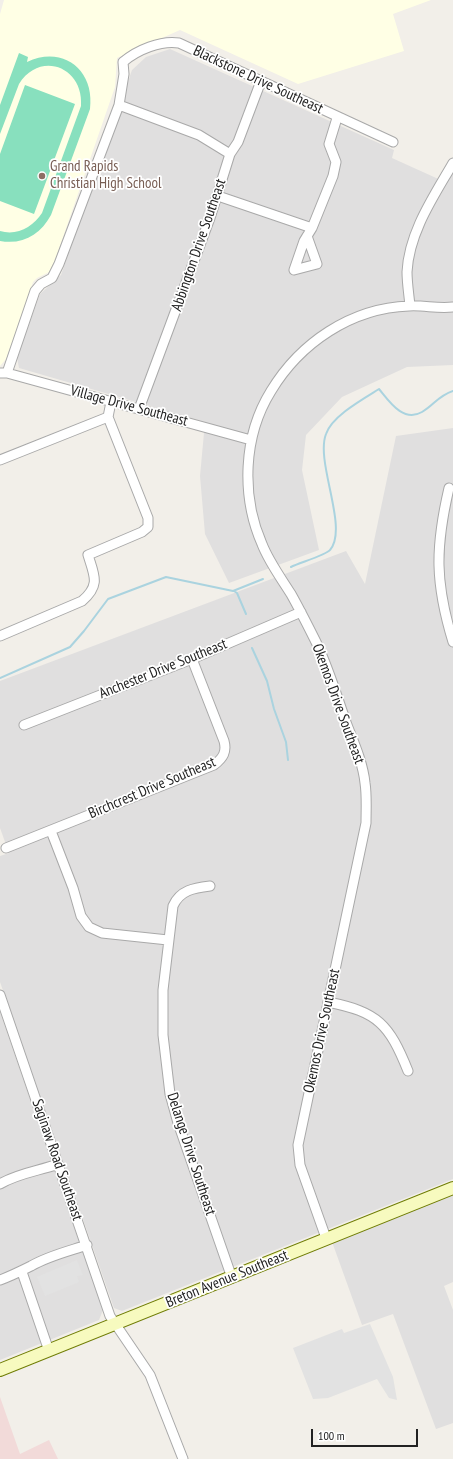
<!DOCTYPE html>
<html>
<head>
<meta charset="utf-8">
<style>
	body { margin:0 }
	#map { position:relative; width:453px; height:1459px; overflow:hidden; background:#f2efe9; font-family:"PT Sans Narrow",sans-serif }
	canvas { display:block }
	.scale { position:absolute; left:311px; top:1429px; width:107px; height:18px; box-sizing:border-box; border:2px solid #222; border-top:0; padding-left:5px; font-size:12px; line-height:14px; white-space:nowrap; color:#222; -webkit-text-stroke:3px #fff; paint-order:stroke }
</style>
</head>
<body>
<div id="map">
<canvas width="453" height="1459"></canvas>
<div class="scale">100 m</div>
</div>
<script>
const g = document.querySelector('canvas').getContext('2d');
g.lineJoin = 'round';
function paint(path, color) { g.fillStyle = color; g.fill(path, 'evenodd'); }
function strokePath(path, color, width, dash) { g.strokeStyle = color; g.lineWidth = width; g.lineCap = dash ? 'butt' : 'round'; g.setLineDash(dash || []); g.stroke(path); }
function drawText(font, color, halo, rows, align = 'center') {
  g.font = font + ' "PT Sans Narrow",sans-serif'; g.lineWidth = 3.5; g.setLineDash([]); g.textBaseline = 'middle'; g.strokeStyle = halo; g.fillStyle = color; for (const [text, x, y, turn = 0] of rows) {
    g.save(); g.translate(x, y); g.rotate((+turn || 0) * Math.PI / 180); g.textAlign = isNaN(turn) ? turn : align; if (halo) g.strokeText(text, 0, 0); g.fillText(text, 0, 0); g.restore();
  }
}
const residential = new Path2D(`
	M170 49 394 150 392 158 445 182 453 170V365L407 367 342 397 306 435 302 470 319 550 229 583 205 534 200 476 205 422 19 368 17 357 40 294 61 275 132 70 146 57Z
	M453 428V1179L122 1311 114 1308 0 982V856L9 853 0 828V681L346 551 365 584 396 436Z
	M0 1012 103 1310 99 1320 0 1360Z
	M453 1194V1282L444 1286 453 1310V1423L436 1429 393 1314 362 1325 331 1239Z`);
const commercial = new Path2D(`
	M0 1397 20 1454 49 1440 58 1459H0Z`);
const education = new Path2D(`
	M4 0H431L393 14 404 51 298 84 180 30 117 58 115 87 53 266 49 272 37 278 33 282 6 359 0 366V14Z`);
const pitch = new Path2D(`
	M19 53 28 57 27 62C63 45 95 70 90 109L51 215C40 235 23 245 0 241V231C17 236 33 227 42 213L81 106C84 67 40 50 19 84L0 134V105Z
	M25 85 75 104 34 214 0 201V154Z`);
const parking = new Path2D(`
	M77 1260 83 1275 77 1276 79 1282 45 1296 37 1277Z
	M370 1324 393 1377 397 1400 389 1398 377 1379 328 1398 313 1399 293 1348 342 1329 344 1333Z`);
const stream = new Path2D(`
	M291 567C299 563 326 555 330 550 349 528 315 462 326 434 332 416 363 399 379 389 389 401 403 423 422 412 434 405 438 396 453 391
	M234 591 237 593 246 614
	M252 648 267 681 274 709 286 742 288 760
	M0 678 70 647 84 631 108 599 166 577 233 591 263 579`);
const minor = new Path2D(`
	M119 105 199 135 230 154
	M218 196 312 228
	M307 236 317 264 294 270 304 241 312 228 333 176 336 162 329 144 337 118
	M410 306C409 295 407 283 407 272 409 232 434 196 453 163
	M0 373H7L251 440
	M7 373 35 291 41 284 52 278 59 264 119 105 124 74 123 62C137 50 161 40 179 43L393 142
	M139 409 210 218 230 154 238 142 261 81
	M0 460 108 417 111 402
	M449 488C435 548 435 583 453 642
	M0 636 82 601C101 585 94 575 88 555L142 532 148 527V518L108 417
	M24 725 192 659 301 612
	M51 831 73 888 81 916 89 927 102 933 168 940
	M6 848 214 765C223 758 227 752 224 741L192 659
	M210 886C194 888 180 890 173 906L163 990V1035L170 1094 178 1123 232 1278
	M0 995 110 1316 150 1375 183 1459
	M328 1002C378 1012 389 1024 408 1071
	M0 1184C18 1173 39 1171 58 1164
	M326 1238 300 1165 298 1145 366 823C366 810 367 796 365 783 363 763 354 743 347 725 337 697 329 669 316 642 308 626 300 610 291 594 281 578 269 562 262 544 241 496 243 436 271 391 300 343 351 308 409 306 424 305 438 309 453 307
	M22 1272 49 1351
	M0 1280C11 1276 21 1271 31 1266 48 1256 69 1251 87 1245`);
const secondary = new Path2D(`
	M0 1370 453 1188`);
const markers = [
	[42,176,4,"#8d6e63"]
];
const streetNames = [
	["Blackstone Drive Southeast",258,80,25],
	["Abbington Drive Southeast",199,245,-71],
	["Village Drive Southeast",129,406,15],
	["Anchester Drive Southeast",163,669,-22],
	["Okemos Drive Southeast",338,704,70],
	["Birchcrest Drive Southeast",152,788,-23],
	["Okemos Drive Southeast",322,1031,-78],
	["Delange Drive Southeast",191,1154,72],
	["Saginaw Road Southeast",57,1160,71],
	["Breton Avenue Southeast",227,1279,-22]
];
const educationNames = [
	["Grand Rapids",50,167],
	["Christian High School",50,184]
];
paint(residential, '#e0dfdf');
paint(commercial, '#f2dad9');
paint(education, '#ffffe5');
paint(pitch, '#88e0be');
paint(parking, '#e2e2e2');
strokePath(stream, '#aad3df', 2);
strokePath(minor, '#a9a9a9', 11);
strokePath(secondary, '#707d05', 14);
strokePath(minor, '#fff', 9);
strokePath(secondary, '#f7fabf', 12);
for (const [x, y, r, color] of markers) { const dot = new Path2D(); dot.arc(x, y, r, 0, 2 * Math.PI); g.fillStyle = color; g.fill(dot); strokePath(dot, '#fff', 1.5); }
drawText('15px', '#222', '#fff', streetNames);
drawText('15px', '#785e54', '#fff', educationNames, 'left');
</script>
</body>
</html>
